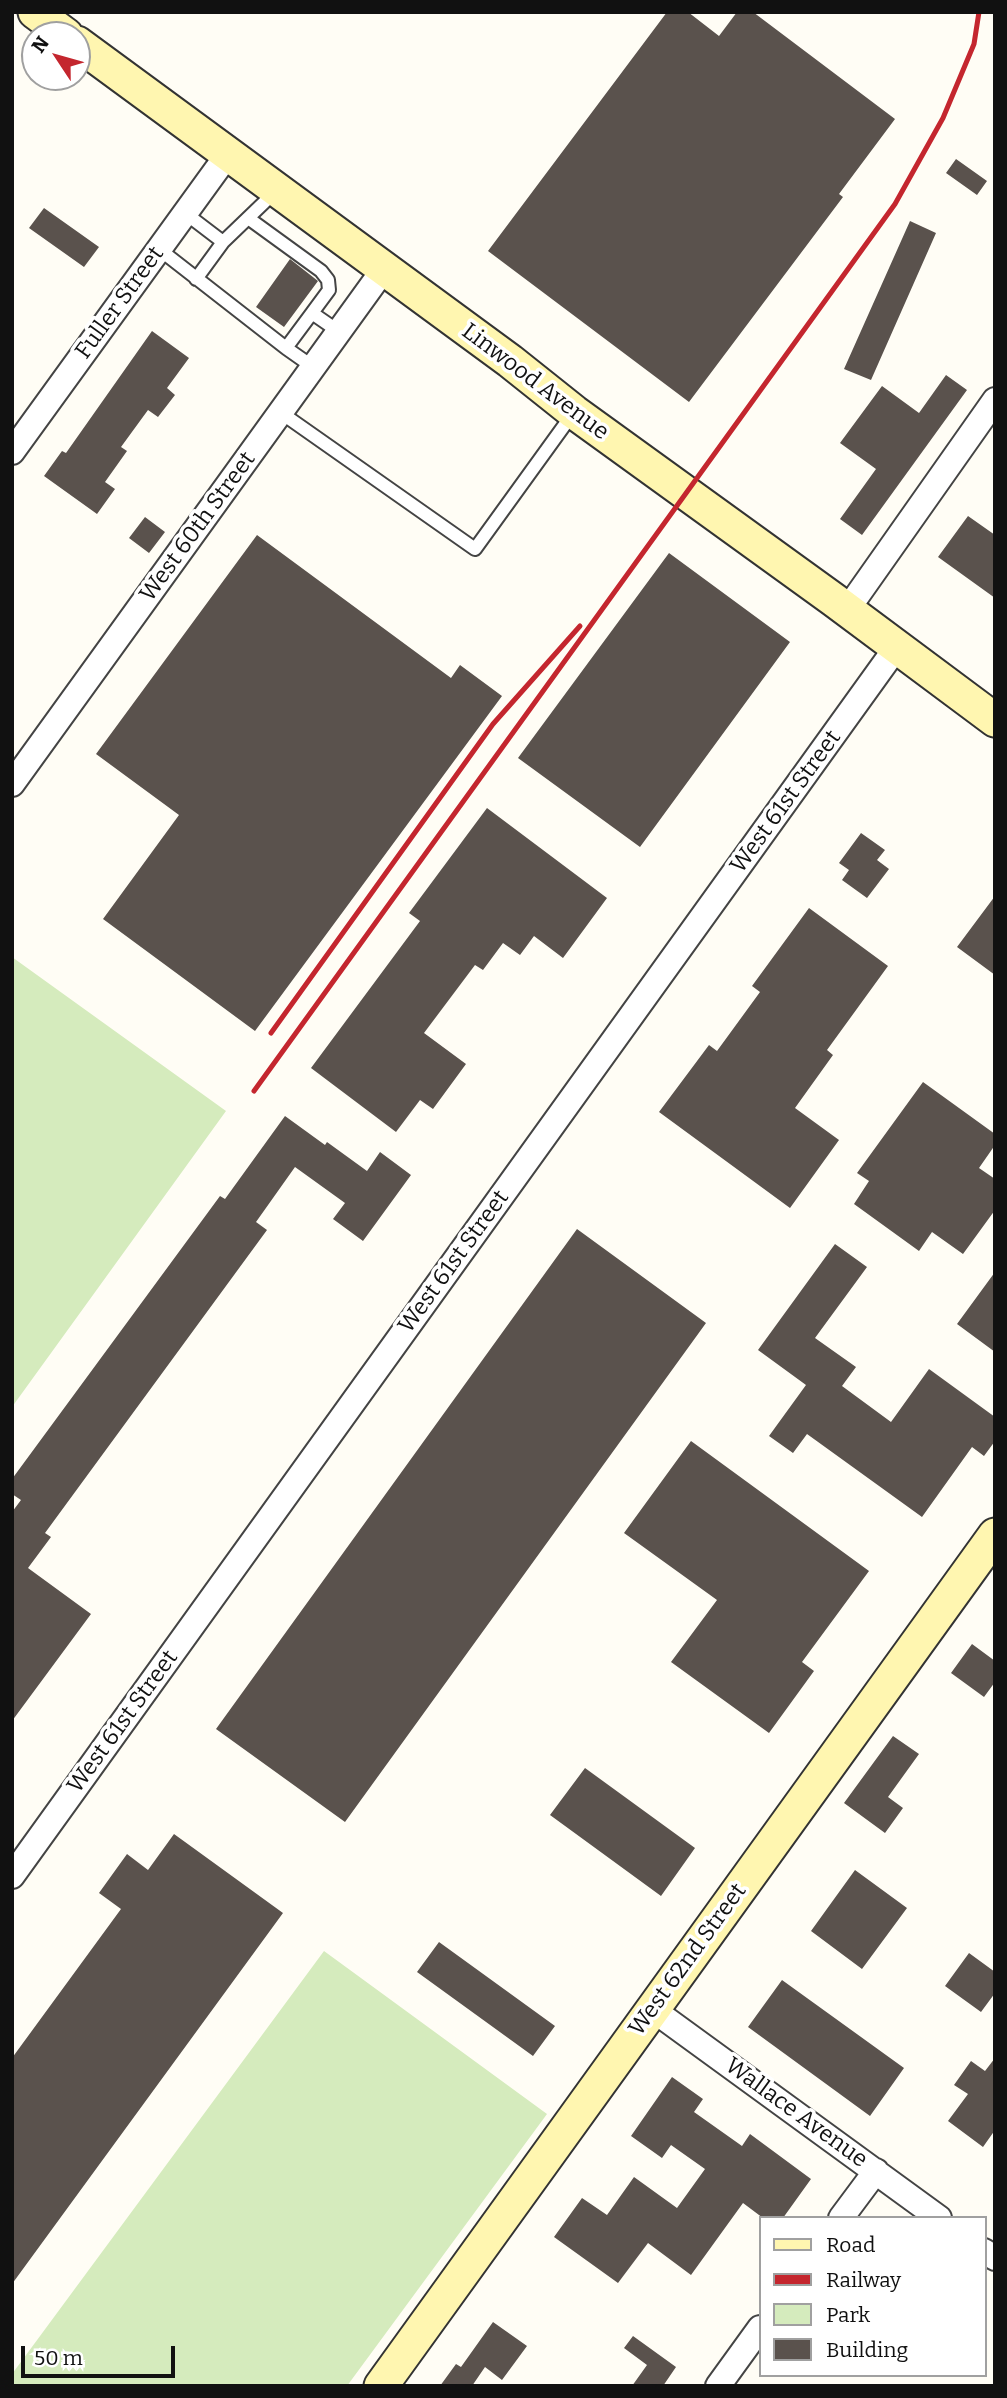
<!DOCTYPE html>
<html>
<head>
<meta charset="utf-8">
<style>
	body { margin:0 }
	#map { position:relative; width:1007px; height:2398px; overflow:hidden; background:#fffdf5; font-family:Bitter,serif }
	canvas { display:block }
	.frame { position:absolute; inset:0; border:14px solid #111; pointer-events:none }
	.legend { position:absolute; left:759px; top:2216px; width:228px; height:161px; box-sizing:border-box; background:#fff; border:2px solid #a0a0a0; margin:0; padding:9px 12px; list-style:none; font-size:21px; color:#111 }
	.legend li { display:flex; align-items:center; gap:14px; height:35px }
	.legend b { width:35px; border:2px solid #a0a0a0 }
	.north { position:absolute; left:21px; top:21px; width:70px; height:70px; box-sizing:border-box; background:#fff; border:2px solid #a0a0a0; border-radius:50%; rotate:306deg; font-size:19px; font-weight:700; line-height:28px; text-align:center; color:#111 }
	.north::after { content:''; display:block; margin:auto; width:24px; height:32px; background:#c4262e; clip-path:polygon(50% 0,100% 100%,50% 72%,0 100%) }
	.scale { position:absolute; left:21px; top:2346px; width:154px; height:32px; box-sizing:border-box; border:4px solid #111; border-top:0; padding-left:9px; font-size:21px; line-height:24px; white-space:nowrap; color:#111; -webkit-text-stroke:5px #fff; paint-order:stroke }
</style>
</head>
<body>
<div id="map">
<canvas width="1007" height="2398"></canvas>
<div class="frame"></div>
<ul class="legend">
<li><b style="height:9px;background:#fff6b0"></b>Road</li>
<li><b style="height:9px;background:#c4262e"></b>Railway</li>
<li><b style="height:19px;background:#d5ebbd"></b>Park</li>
<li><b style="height:19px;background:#5a524d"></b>Building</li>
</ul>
<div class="north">N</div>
<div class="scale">50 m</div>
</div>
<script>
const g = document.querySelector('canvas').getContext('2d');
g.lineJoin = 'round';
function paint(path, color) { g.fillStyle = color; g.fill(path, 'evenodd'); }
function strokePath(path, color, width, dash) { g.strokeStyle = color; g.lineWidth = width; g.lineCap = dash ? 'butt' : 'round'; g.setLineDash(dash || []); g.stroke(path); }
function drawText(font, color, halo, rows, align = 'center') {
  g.font = font + ' Bitter,serif'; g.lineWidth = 7; g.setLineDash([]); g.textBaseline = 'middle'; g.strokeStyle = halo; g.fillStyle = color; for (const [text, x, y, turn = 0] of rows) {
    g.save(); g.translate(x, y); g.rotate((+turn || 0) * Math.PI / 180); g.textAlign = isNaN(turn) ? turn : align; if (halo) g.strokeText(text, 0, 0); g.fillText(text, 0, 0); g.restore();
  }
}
const green = new Path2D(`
	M12 957 226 1111 12 1407Z
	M324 1951 547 2114 347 2386H12V2374Z`);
const building = new Path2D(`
	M667 12H688L719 36 737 12H753L895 119 839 194 843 197 689 402 488 251Z
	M956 159 987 181 977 195 946 173Z
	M44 208 99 247 84 267 29 228Z
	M910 221 936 233 871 380 844 369Z
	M290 259 318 281 284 327 256 307Z
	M152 331 189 358 167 388 175 395 158 417 148 410 121 447 127 451 105 482 115 489 97 514 44 476 62 451 66 453Z
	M946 375 967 390 862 535 840 519 876 469 840 443 882 386 919 413Z
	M968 516 995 535V598L938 557Z
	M145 517 165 532 149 553 129 538Z
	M257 535 451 678 460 665 502 696 255 1031 103 919 179 815 96 754Z
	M669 553 790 642 640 847 518 758Z
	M487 808 607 898 563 958 534 936 520 955 503 943 483 970 475 965 424 1033 466 1064 433 1109 420 1100 396 1132 311 1068 420 921 409 913Z
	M861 833 885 850 877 860 889 869 867 898 842 880 849 870 839 863Z
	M995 896V975L957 947Z
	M809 908 888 966 827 1050 833 1055 795 1108 839 1140 790 1208 659 1112 709 1045 717 1051 760 992 752 986Z
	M923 1082 995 1134V1145L979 1168 995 1179V1210L963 1254 932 1232 919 1251 854 1204 869 1181 857 1173Z
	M285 1116 325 1145 327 1142 367 1171 380 1152 411 1175 363 1241 333 1219 345 1203 295 1167 256 1222 267 1230 45 1533 51 1537 28 1568 91 1614 12 1721V1512L21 1500 12 1494V1479L220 1196 225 1199Z
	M577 1229 706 1323 345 1822 216 1729Z
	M835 1244 867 1267 815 1338 856 1367 842 1386 891 1422 929 1369 995 1417V1441L984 1456 972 1447 922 1517 807 1434 793 1453 769 1436 806 1385 758 1350Z
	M995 1272V1352L957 1324Z
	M691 1441 869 1571 802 1662 814 1671 769 1733 671 1662 717 1600 624 1533Z
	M972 1644 995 1661V1682L984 1697 951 1673Z
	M893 1736 919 1754 888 1797 903 1808 885 1833 844 1803Z
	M585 1768 695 1848 661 1896 550 1815Z
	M174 1834 283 1913 12 2284V2058L121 1909 99 1893 127 1854 148 1870Z
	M855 1870 907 1908 862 1969 811 1931Z
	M439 1942 555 2026 533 2056 417 1972Z
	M969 1953 995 1972V1993L981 2012 945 1986Z
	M782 1980 904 2068 870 2116 748 2027Z
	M995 2058V2130L983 2147 948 2121 968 2094 954 2085 971 2061 985 2071Z
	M672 2077 703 2099 694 2112 742 2146 750 2134 811 2179 783 2218H763L743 2203 691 2275 648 2243 618 2283 554 2237 582 2198 607 2215 634 2177 677 2208 705 2169 671 2145 662 2158 631 2136Z
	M493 2322 527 2346 502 2380 485 2367 472 2386H440L456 2364 461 2367Z
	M633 2336 676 2367 663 2386H632L647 2365 624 2348Z`);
const lane = new Path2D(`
	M185 213 223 242 196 279
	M248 218 321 271 328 280 329 290 312 313
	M223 242 276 191
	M159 249 286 348
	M313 367 286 348 312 313 338 331
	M280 412 475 549 574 412`);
const street = new Path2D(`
	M12 452 228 154
	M847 610 995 400
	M12 784 384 269
	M12 1876 896 648
	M652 2009 939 2218
	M841 2218 876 2171
	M984 2251 995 2258
	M718 2386 760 2328`);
const secondary = new Path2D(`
	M35 12 66 35
	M77 43 510 361 574 412 834 600 995 720
	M381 2386 995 1535`);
const rail = new Path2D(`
	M271 1033 493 724 580 626
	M254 1091 895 204 943 118 974 44 979 12`);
const streetNames = [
	["Fuller Street",120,303,-54],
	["Linwood Avenue",535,382,37],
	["West 60th Street",198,527,-54],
	["West 61st Street",786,802,-54],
	["West 61st Street",454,1262,-54],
	["West 61st Street",123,1722,-54],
	["West 62nd Street",688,1960,-54],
	["Wallace Avenue",796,2113,36]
];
paint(green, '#d5ebbd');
paint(building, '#5a524d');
strokePath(lane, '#444', 16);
strokePath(street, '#444', 28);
strokePath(secondary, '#333', 37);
strokePath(lane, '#fff', 12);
strokePath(street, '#fff', 24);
strokePath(secondary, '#fff6b0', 33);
strokePath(rail, '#c4262e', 5);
drawText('23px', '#111', '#fff', streetNames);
</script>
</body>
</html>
